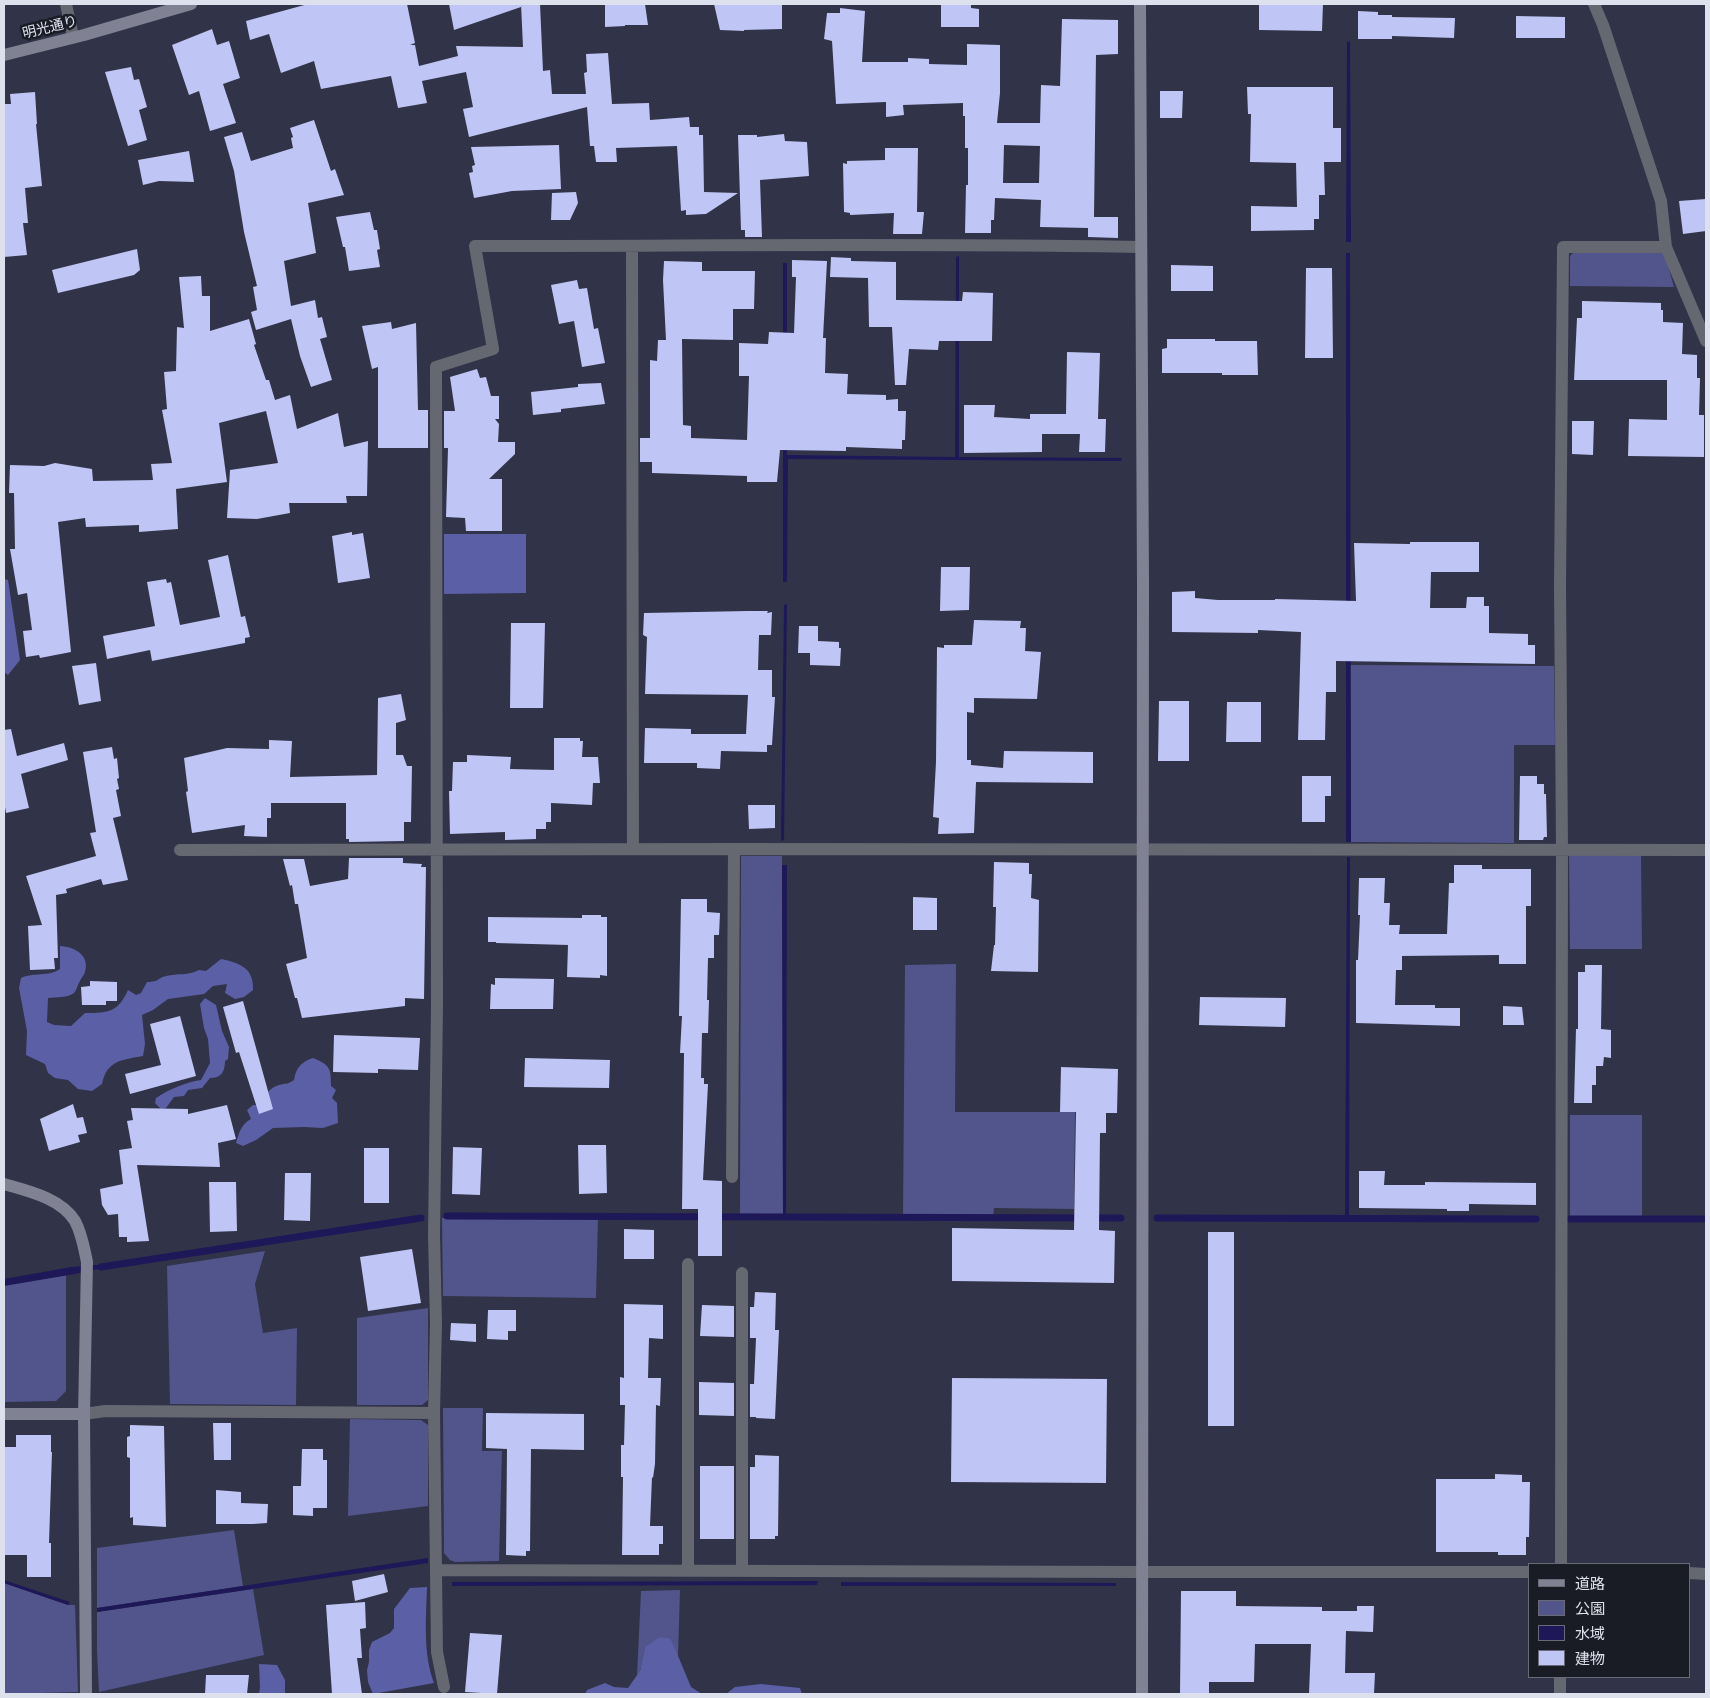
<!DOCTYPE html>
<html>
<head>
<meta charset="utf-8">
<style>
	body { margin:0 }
	#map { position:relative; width:1710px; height:1698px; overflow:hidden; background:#313348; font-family:"DejaVu Sans","Noto Sans JP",sans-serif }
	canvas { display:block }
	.frame { position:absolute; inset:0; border:5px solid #dde0ed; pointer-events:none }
	.legend { position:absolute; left:1528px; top:1563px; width:162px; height:115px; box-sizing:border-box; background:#1a1c25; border:1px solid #686a75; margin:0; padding:6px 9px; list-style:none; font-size:15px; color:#dde0ed }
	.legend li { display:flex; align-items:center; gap:10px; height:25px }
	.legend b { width:25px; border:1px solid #686a75 }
</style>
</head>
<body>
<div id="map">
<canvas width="1710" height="1698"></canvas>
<div class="frame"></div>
<ul class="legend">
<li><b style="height:6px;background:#808293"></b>道路</li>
<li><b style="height:14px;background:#51558b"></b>公園</li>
<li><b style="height:14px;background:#1e1859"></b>水域</li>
<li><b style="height:14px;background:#bfc5f4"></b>建物</li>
</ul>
</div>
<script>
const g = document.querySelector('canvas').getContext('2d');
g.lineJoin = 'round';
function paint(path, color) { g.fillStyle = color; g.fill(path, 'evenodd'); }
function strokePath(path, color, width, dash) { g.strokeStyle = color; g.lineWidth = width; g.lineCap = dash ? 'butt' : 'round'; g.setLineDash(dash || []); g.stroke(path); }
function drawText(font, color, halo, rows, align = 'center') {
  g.font = font + ' "DejaVu Sans","Noto Sans JP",sans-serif'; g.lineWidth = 5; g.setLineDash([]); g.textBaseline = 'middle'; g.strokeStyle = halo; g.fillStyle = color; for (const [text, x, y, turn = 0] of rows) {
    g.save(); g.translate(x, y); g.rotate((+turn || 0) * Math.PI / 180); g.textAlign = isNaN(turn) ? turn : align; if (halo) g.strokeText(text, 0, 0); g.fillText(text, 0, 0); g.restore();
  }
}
const green = new Path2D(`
	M1660 252 1664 254 1666 258 1674 287 1570 286V256L1573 253Z
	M1350 665 1554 666 1555 745H1514V843L1351 842Z
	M1569 855H1641L1642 949H1570Z
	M741 856H782L783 1216H740Z
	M956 964 955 1112H1075L1074 1209 994 1208 993 1217H903L905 965Z
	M1570 1115H1642V1219H1570Z
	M442 1218H598L596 1298 443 1296Z
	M265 1251 255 1284 263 1333 297 1328 296 1405 170 1404 167 1266Z
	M66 1274V1391L56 1401 4 1402V1285Z
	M428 1308V1400L422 1405H357V1318Z
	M443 1408H483L482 1451H502L499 1561 455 1562 450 1560 444 1553Z
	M350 1419 421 1420 428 1425V1506L348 1516Z
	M234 1530 243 1586 97 1608V1548Z
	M4 1583 68 1605H75L78 1692 4 1694Z
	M253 1589 264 1655 99 1692 97 1651V1612Z
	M680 1590 678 1657 671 1639 645 1647 640 1671 637 1676 641 1591Z`);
const forest = new Path2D(`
	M444 534H526V593L444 594Z
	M4 579 8 580 20 660 8 675 4 672Z
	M60 946C75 947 90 955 85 972 84 976 80 979 79 983 77 986 77 990 74 993 68 998 56 997 48 998L47 1022 54 1025 71 1026 85 1013C109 1013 118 1012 128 990L136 995 141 993 147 982C160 982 157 978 166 976 178 973 188 976 199 970L206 971 221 959C240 963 254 968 253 990L244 997 235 999 225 993 227 984 213 986 204 994 168 999 153 1010 142 1015 145 1044 143 1056C122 1060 107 1060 102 1084L92 1091 78 1089 68 1080 55 1078 48 1073 45 1064 26 1055 27 1031 19 988 21 978C33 972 49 977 60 969Z
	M205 998 216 1005 222 1031 229 1047 228 1059 225 1061C225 1072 221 1078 210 1078L202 1088 188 1090 184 1096 174 1097 166 1108 161 1109 155 1103 156 1098C168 1090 186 1082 201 1080L210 1063 208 1039 204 1028 200 1004Z
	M313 1058C330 1065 331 1068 331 1086L336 1090 332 1098 337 1103 338 1123 323 1128 304 1127 273 1128 256 1140 243 1146 236 1143C239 1133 241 1124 251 1119L247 1110 253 1105H259C264 1098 269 1087 279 1085 286 1083 287 1085 294 1080 296 1068 301 1062 313 1058Z
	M427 1587C426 1619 423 1654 434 1683L373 1694 368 1682 367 1670 369 1662V1650L372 1642 390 1633 394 1628V1609L410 1588Z
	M660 1637 671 1639 691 1687 702 1694H585L587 1690 605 1683 614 1687 628 1688 640 1671 645 1647Z
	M259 1664 277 1665 285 1680V1694H259L260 1687Z
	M761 1684 800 1688 802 1694H726L735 1687Z`);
const water = new Path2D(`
	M1350 41 1351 242H1346L1347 42Z
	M1346 253H1350L1351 842H1346Z
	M959 256V457L1122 458 1121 461 788 459 787 582H783V263H787V455L955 457 956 257Z
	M787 604 784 840 781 841 784 605Z
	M1347 857H1350L1349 1219H1345Z
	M782 865H787L786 1216H783Z
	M97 1265 101 1267 98 1269 75 1274 4 1286V1279L71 1267Z
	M428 1558V1563L97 1612V1608Z
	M4 1580 70 1602 68 1605 4 1583Z
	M818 1581 817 1585 452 1586V1582Z
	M841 1582 1116 1583V1586H841Z`);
const stream = new Path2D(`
	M447 1216 1121 1218
	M1157 1218 1536 1219
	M1570 1219H1706
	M101 1267 421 1218`);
const building = new Path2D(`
	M308 4H407L415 43 410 45H415L419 66 458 56 456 46 523 47 521 4H540L543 71 550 70 552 94H586L584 73 587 72 586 54 608 53 612 104 649 103 650 120 689 117 690 127H699V135H703L704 192 738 193 706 214 686 215V210L681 211 677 146 616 148 617 162H596L594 146H590L587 107 469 137 463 109 473 107 466 72 422 81 427 103 398 108 391 76 321 89 314 61 281 73 269 34 250 40 246 21Z
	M449 4H521V7L454 30Z
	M605 4H645L648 25H625V26L605 27Z
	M714 4H782V29L744 30V31L720 30Z
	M941 4H971V8L979 9V27H941Z
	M1259 4H1323L1322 31 1259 30Z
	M840 8 865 11 862 62H908V58L929 59V64L967 65V44L1000 45V93L997 123H1040L1041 85 1060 86 1062 19 1118 20V54L1096 55 1094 217H1118V238L1088 237V228L1040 227 1041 200 995 198 994 220H991V233H965L966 185H968V148H965V116H963V103L903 105 904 115 886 117V102L836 104 832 41 824 39 827 13H840ZM1004 145 1040 146 1039 183H1003Z
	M1358 11 1378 12V15H1392V17L1455 18 1454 38 1392 36V39H1358Z
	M1516 16 1565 17V38H1516Z
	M212 29 217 45 229 41 240 78 223 84 236 123 210 131 199 91 189 95 172 45Z
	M131 67 134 80 139 79 147 107 139 110 147 140 128 146 105 72Z
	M1247 87H1333V128H1341V162H1324L1325 195H1319V219H1314V230L1251 231V206L1297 207 1296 163 1250 162 1251 114H1248Z
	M1160 91H1183L1182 118H1160Z
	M35 92 37 124H36L42 186 25 188 28 223H23L27 255 4 257V104H11L10 94Z
	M314 120 331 171 335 169 344 195 308 203 316 253 284 261 291 306 315 300 318 318 322 317 327 337 320 339 332 380 311 387 300 356 291 319 256 330 251 312 257 310 253 287 257 286 244 232 234 171 224 137 242 132 251 161 293 148 291 138 293 137 290 128Z
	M784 134 785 141 807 142 809 176 760 180 762 237H745V230H741L738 135H757V137Z
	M559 145 561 189 512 191 474 198 469 173 473 172 472 166 475 165 471 147Z
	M885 148H918L917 212H924L922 234H893L894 213 850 215V213L844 212 843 163 847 164V161L885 160Z
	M189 151 194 182 159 181 143 185 138 160Z
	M576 192 578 203 570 220H551L552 193Z
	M1706 199V231L1683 234 1679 201Z
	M370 212 374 230H377L380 249 377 250 380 267 349 271 345 247H343L336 217Z
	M137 249 140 270 134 275 58 293 52 270Z
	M831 257 851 258V261L896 262V300L962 301 963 292 993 293 992 341H939L938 350 909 349 906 385H895L892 327H869L868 278 830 277Z
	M792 260 827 261 823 338H826L825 373 848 374 847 394 886 395V400L898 399V411H906L905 440H902V449L846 447V451L780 450 777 482H747V476L652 473V462H640V438H650V360L657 361 658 340H666L663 280 664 261 702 262V271H755L754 309H733V340L682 339 683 425 691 426V438L747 440 749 376H739V343L768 344 769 332 794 333 796 277H792Z
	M1171 265 1213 266V291H1171Z
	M1306 268H1332L1333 358H1305Z
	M201 276 202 296H210V331L249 319 256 344 254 345 266 380H269L275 400 290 395 297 429 338 413 344 447 368 441 367 496H346L347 503H289L290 513 257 519 227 518 230 470 278 463 266 411 219 423 227 482 176 489 178 529 139 532V525L86 527 85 518 58 522 71 652 40 658 39 655 26 657 23 631 32 630 27 593 18 595 10 549H15L14 493H9L10 465 44 466 55 463 92 469 93 481 153 480 151 464 172 463 162 410 167 409 164 372 176 371 177 327 184 328 179 277Z
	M577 280 579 289 587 288 594 329 598 328 605 363 582 367 574 321 559 324 551 285Z
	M1582 301 1661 303V310H1663V322L1683 323 1682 354 1697 355V378H1700L1699 415H1704V457L1628 456 1629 419 1667 420V380H1574L1577 318H1582Z
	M391 322 392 329 416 323 418 410H428V448H378V367L372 369 362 326Z
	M1167 339H1215V341H1257L1258 375H1222V373H1162V349L1167 348Z
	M1067 352 1100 353 1098 419H1106L1105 452H1079L1080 434H1042V452L964 453V405H995L994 417 1030 419V414H1066Z
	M477 369 480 378 486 377 491 396H499V419H495L499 424 498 442H515V454L489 479H502V531H466L465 518 446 517 448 448H444V411H455L450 377Z
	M601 383 605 404 561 409V412L533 415 531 392 578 387V384Z
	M1572 421H1594L1593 455 1572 454Z
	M352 532V535L363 533 370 578 338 583 332 536Z
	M1410 542H1479V572H1431L1430 608H1466L1467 597H1484V606H1489V633L1528 634V645H1535V664L1336 661V692H1326L1325 740H1298L1301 632 1258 630V633L1172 632V592L1195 591V598L1218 600H1275V599L1356 601 1354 543 1410 544Z
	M228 555 241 617 245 616 250 637 245 638V643L152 661 150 650 107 659 103 636 155 626 147 582 166 579 167 583 171 582 180 625 220 617 208 560Z
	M941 567H970L969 610 940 611Z
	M748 611H768L767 613 772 612 771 635H759L758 670H772V697H775L772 745H767V752L721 751 720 769 697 768V763H644L645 728 691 729V734H746L748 695 645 694 647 637 643 635 644 613Z
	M974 620 1021 621 1020 628H1026L1025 651 1041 652 1037 699 974 698V713L967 712V760H971V765L1003 768 1004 751 1093 752V783L976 782 974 833 938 834 939 818 933 817 936 762 937 647 944 648V645H972Z
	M511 623H545L543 708H510Z
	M799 626H818V641L839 642V648H841L840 666 810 665V653H798Z
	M96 663 101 701 79 705 72 666Z
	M401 694 406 720 396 723V755H403L407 766H412L411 822H404V841L349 842V839H346V803H271V818H267V837L244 836 245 825 192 833 186 792 188 791 184 758 227 748 269 749V740L292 741 290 777 377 775 378 698Z
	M1159 701H1189V761H1158Z
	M1227 702H1261V742H1226Z
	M11 729 17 756 64 743 68 760 21 774 29 808 6 813 4 801V730Z
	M554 738H580V741H583L582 757H598L600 783H593L592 805 551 803V822H546V829H536V839L505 840V832L450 834 449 791H452L453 762H467V755L511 757 510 769 554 770Z
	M112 747 114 759 117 758 119 778 117 779 119 789 116 790 121 816 113 818 128 880 103 885 101 879 66 889 67 893 56 895 58 958H54L55 969 30 970 28 926 42 925 26 876 96 856 90 833 96 832 83 752Z
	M1302 776H1331V796H1325V822H1302Z
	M1520 776H1537V784H1544V794H1546L1547 837H1544L1543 840H1519Z
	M748 805H775V828L749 829Z
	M349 858H403V863L422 864 421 867H426L424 999 405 998V1006L302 1018 297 998H295L286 964 307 958 298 904H295L292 885 290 886 283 859H304L310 886 348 879Z
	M994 862 1029 863V874H1032L1031 898 1039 900 1038 972 991 971 994 945H995L996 907H993Z
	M1454 865H1482V869H1531V906H1526V964H1499V955L1402 956V970H1396L1395 1005H1435V1008H1460V1026L1356 1023V960H1358L1360 915H1358L1359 878H1385L1384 903H1390L1389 925H1400L1399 934H1447L1449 883H1454Z
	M913 897 937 898V930H913Z
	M681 899H707V912L720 913 719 935H714V958H708L707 1000H709L708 1033H702L701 1078H704V1084H708L703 1180 722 1181V1256H698V1209H682L684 1053H680L682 1016H679Z
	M582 915H601V917H607V976L600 975V978L567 977 568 945 496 943V942H488V917L582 918Z
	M1585 965H1602L1601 1029 1611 1030V1058L1604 1057 1603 1066H1596V1085H1592V1103H1574L1576 1029H1578V972H1585Z
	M495 978 554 979 553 1009H490L491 984 495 985Z
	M90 981 117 982V1001H106V1005H82L81 987 90 986Z
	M1200 997 1286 998 1285 1027 1199 1025Z
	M243 1001 273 1109 259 1114 239 1052 236 1053 223 1007Z
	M1503 1006 1522 1007 1524 1025H1503Z
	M180 1016 196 1076 130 1094 125 1074 161 1065 150 1024Z
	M334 1035 420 1038 418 1070 378 1069V1073L333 1072Z
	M525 1058 610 1060 609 1088 524 1087Z
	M1061 1067 1118 1069 1117 1113H1106V1133H1100L1099 1230 1115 1231 1114 1283 952 1281V1228L1074 1230 1076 1112H1060Z
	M73 1104 77 1118 83 1117 87 1133 78 1135 80 1142 49 1151 40 1119Z
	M227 1105 236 1139 218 1143 220 1167 137 1165 149 1241 127 1242V1237H119L118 1214 108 1215 102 1205 100 1189 123 1184 119 1150 132 1148 127 1121 133 1120 131 1108 188 1109V1114Z
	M578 1145H606L607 1193 579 1194Z
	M453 1147 482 1148 480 1195 452 1194Z
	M364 1148H389V1203H364Z
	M1359 1171H1385L1384 1185H1425V1182L1536 1183V1205L1469 1204V1211H1447V1209L1359 1208Z
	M285 1173H311L310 1221 284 1220Z
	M209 1182H236L237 1231 210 1232Z
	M624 1229 654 1230V1259H624Z
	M1208 1232H1234V1426H1208Z
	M412 1249 421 1303 368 1311 360 1257Z
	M755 1292 776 1293 775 1330H779L775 1419 756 1418V1417H750V1384H754L756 1338H750V1307H754Z
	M624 1304 663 1305V1339L649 1338 648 1378H661L660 1406 656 1405 655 1464 653 1478 652 1477 650 1526H663V1544H659V1555H622L623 1477H621V1445H624L625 1405H620V1377L624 1378Z
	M702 1305 734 1306V1337L700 1336Z
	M488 1310H516V1331H508V1340L487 1339Z
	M451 1323 476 1324V1342L450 1340Z
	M952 1378 1107 1379 1106 1483 951 1482Z
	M699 1382 734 1383V1416L699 1415Z
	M486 1413 584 1414V1450L531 1449 530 1551H526V1556L506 1555 507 1449 486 1448Z
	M213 1423H231V1460H214Z
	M130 1425 164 1426 166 1527 133 1525V1517L130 1518V1458L127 1457V1437L130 1436Z
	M16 1435H51V1452H52L49 1543H51V1577H27V1555H4V1447H16Z
	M302 1449H323V1460H327V1508H313V1516L293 1515V1486H301Z
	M755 1455 779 1456 778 1536H775V1539H750V1467H755Z
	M700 1466H734V1539H700Z
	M1495 1474 1522 1475V1482H1530L1529 1537H1526V1555H1498V1552H1436V1479H1495Z
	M216 1490 241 1492V1503L268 1504 267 1523 253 1524H216Z
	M384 1574 388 1592 355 1601 352 1581Z
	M1181 1591H1236V1606L1322 1607V1611H1357V1606H1374L1373 1632 1346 1631 1345 1673H1375L1374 1694H1309L1311 1644H1255L1254 1682H1209V1694H1180Z
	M365 1602 366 1628 360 1629 362 1658H357L362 1694H332L326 1605Z
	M470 1633 502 1635 497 1694 465 1692Z
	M206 1675H249L247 1694H205Z`);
const street = new Path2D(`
	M66 4 73 37
	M1594 4 1603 25 1661 201 1666 247 1706 341
	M632 246 633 849
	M180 850 734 849 1706 850
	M732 1177 734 849
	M688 1264V1570
	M742 1273V1570
	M84 1414 105 1411 434 1413
	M1561 1564 1562 850 1560 585 1563 247H1666
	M436 1570 1142 1572H1529
	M1689 1573 1706 1574
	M444 1687 437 1652 434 1413 436 1323 434 1235 437 1006 436 367 493 349 475 246C697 246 919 243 1141 247
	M1560 1694V1677`);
const secondary = new Path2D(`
	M1140 4 1143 582 1142 1694
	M4 55 84 35 191 4
	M4 1184C28 1191 61 1198 75 1221 82 1234 84 1248 87 1262L84 1414 86 1694
	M4 1414H84`);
const streetNames = [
	["明光通り",50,28,-14]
];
paint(green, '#51558b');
paint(forest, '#5b5fa6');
paint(water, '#1e1859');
strokePath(stream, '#1e1859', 7);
paint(building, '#bfc5f4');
strokePath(street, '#656771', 12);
strokePath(secondary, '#808293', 12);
drawText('14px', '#dde0ed', '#1a1c25', streetNames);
</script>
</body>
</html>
